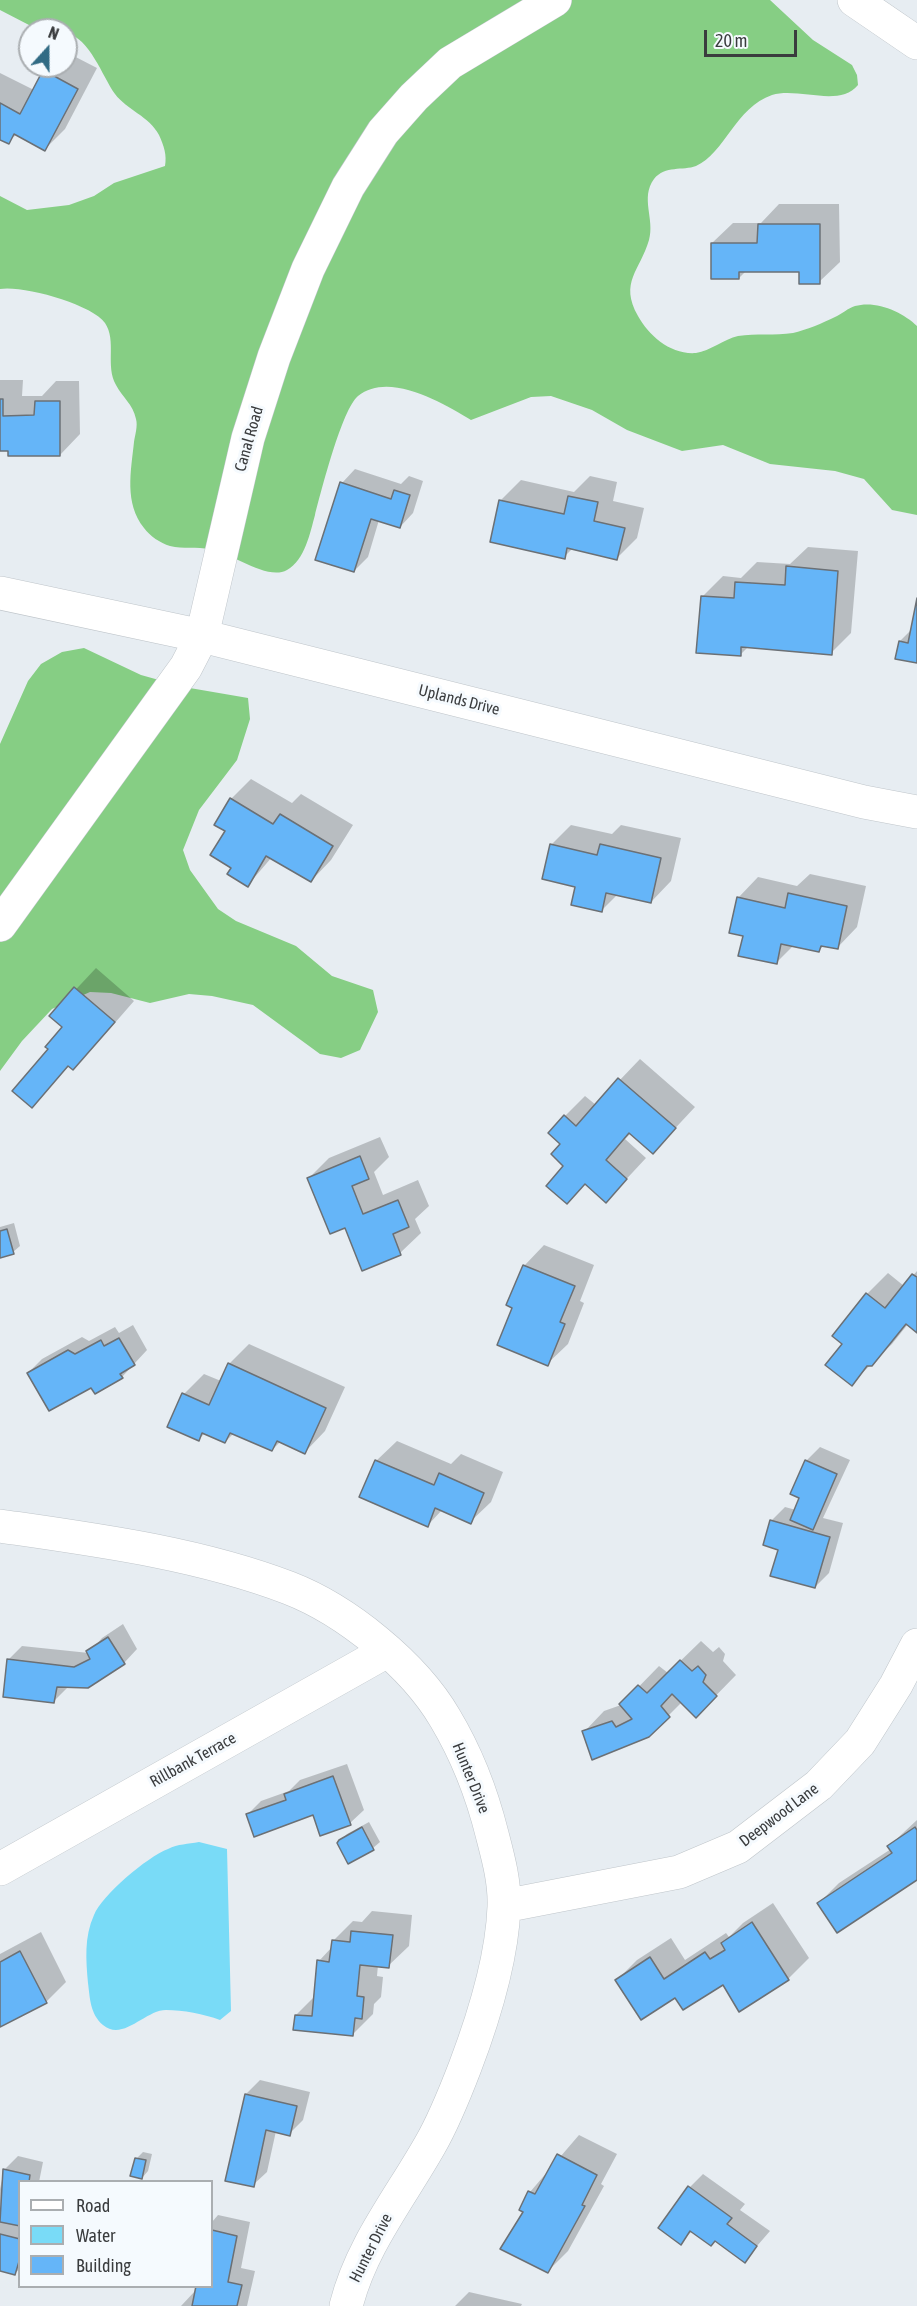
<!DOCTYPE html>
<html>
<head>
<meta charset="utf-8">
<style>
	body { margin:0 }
	#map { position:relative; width:917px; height:2306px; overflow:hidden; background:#e7edf2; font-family:"Asap Condensed",sans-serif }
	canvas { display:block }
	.legend { position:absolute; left:18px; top:2180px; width:195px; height:108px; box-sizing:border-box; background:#f5fafe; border:2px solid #aaaeb1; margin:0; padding:8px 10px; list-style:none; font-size:18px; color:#3a3c3e }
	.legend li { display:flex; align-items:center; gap:12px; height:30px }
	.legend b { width:30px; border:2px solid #aaaeb1 }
	.north { position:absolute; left:18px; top:18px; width:60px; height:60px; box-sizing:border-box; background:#f5fafe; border:2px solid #aaaeb1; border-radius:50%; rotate:21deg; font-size:16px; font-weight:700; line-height:24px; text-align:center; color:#3a3c3e }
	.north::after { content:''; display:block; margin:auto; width:21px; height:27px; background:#316b84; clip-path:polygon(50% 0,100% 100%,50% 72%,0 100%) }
	.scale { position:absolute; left:704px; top:30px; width:93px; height:27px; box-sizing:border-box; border:3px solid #3a3c3e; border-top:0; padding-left:8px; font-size:18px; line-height:21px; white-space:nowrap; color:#3a3c3e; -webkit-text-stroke:4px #f5fafe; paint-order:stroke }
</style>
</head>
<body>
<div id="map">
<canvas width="917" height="2306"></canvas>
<ul class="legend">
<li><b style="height:8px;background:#fff"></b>Road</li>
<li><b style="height:16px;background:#79dbf7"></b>Water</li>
<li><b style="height:16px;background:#65b5f8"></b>Building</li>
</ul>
<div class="north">N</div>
<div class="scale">20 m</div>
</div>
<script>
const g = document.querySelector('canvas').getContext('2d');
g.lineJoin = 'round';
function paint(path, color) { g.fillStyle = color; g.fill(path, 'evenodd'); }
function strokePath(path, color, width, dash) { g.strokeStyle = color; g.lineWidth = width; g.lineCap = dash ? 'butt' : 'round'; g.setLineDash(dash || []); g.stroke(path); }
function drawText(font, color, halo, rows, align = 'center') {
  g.font = font + ' "Asap Condensed",sans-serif'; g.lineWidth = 6; g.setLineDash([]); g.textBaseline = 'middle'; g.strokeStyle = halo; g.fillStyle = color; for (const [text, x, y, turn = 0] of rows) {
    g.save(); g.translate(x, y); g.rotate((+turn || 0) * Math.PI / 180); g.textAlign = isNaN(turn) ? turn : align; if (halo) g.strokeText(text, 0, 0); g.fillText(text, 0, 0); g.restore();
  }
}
const forest = new Path2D(`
	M0 0H770L813 40 852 65 857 75 858 85C839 108 799 87 772 95 736 107 724 154 696 166 683 171 665 165 654 179 640 198 655 219 649 240 640 271 619 282 638 316 649 336 671 355 696 353 710 351 724 339 738 336 756 333 775 336 793 333 806 330 823 323 835 317 842 314 848 308 855 306 876 300 903 312 917 326V515L892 510 864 479 835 471 770 464 723 445 682 451 627 430 592 410 551 396 531 397 471 420C443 403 389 371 358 396 342 409 321 492 315 515 310 533 305 560 287 570 267 581 232 553 210 549 197 547 183 549 170 546 160 543 150 536 144 528 124 503 131 471 134 442 135 435 138 426 136 419 133 404 122 397 116 385 105 366 117 341 105 323 92 304 22 285 0 289V196L27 210 69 205 94 196 114 183 165 166C167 155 164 146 159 135 149 116 127 110 115 94 102 76 90 38 66 33V30L29 25 0 10Z
	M84 648 141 675 184 687 248 698 250 719 237 760 199 810 183 850 190 870 218 909 236 921 296 946 332 976 373 990 378 1012 360 1050 341 1058 320 1054 253 1005 212 996 189 994 150 1003 111 993 90 992 52 1009 22 1041 0 1071V744L28 681 41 664 62 652Z`);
const water = new Path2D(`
	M199 1842 227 1849 231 2011 220 2020C204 2014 183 2010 166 2010 145 2010 123 2042 103 2025 90 2014 90 1998 88 1983 86 1960 84 1937 94 1915 102 1895 147 1857 168 1849 178 1844 188 1844 199 1842Z`);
const shadow = new Path2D(`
	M66 52 97 68 65 129 45 149 17 134 8 142 0 138V73L34 90 49 66H66Z
	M779 204H839L840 262 819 282 801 271H746L739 278 712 243 733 223H761Z
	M0 380H23L22 396H42L56 381H79L80 434 60 455 0 450Z
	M355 469 401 484 409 476 423 481 413 513 400 527 379 520 368 557 354 571 342 483Z
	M590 476 617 482 613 501 644 508 637 538 617 558 573 548 564 557 492 541 501 500 521 480 574 492Z
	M808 547 858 551 851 633 831 653 749 646 740 655 702 597 723 576 741 578 757 562 790 564Z
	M917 605V661L900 641 912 629Z
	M251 779 292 803 301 794 353 825 331 860 311 881 272 857 248 885 233 867 227 830 231 799Z
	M571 825 612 834 621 825 681 838 671 881 651 902 618 894 602 910 577 886 551 845Z
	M810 874 866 886 857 927 837 948 824 945 819 951 794 945 776 963 744 934 738 898 758 877 797 886Z
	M96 968 134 1001 93 1048 73 1068 70 1065 31 1106 50 1049 64 1027 51 1016Z
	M640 1059 695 1107 653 1152 631 1133 625 1139 646 1158 606 1201 586 1183 567 1202 562 1144 565 1116 585 1096 596 1105Z
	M380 1137 389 1157 374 1172 383 1195 418 1180 429 1206 415 1219 421 1233 400 1253 363 1269 346 1226 309 1178 329 1158Z
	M14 1223 20 1246 13 1252 0 1256V1227Z
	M544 1245 594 1265 580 1301 584 1303 568 1344 547 1364 514 1307 524 1266Z
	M917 1271V1331L908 1324 892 1344 851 1384 844 1344 834 1336 867 1294 888 1273 904 1286Z
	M133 1325 147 1350 122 1377 92 1385 28 1373 42 1359 82 1337 89 1341 115 1327 119 1333Z
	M249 1344 345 1387 325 1431 305 1452 281 1441 272 1450 234 1433 225 1442 205 1433 198 1440 184 1394 204 1374 221 1381 229 1364Z
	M397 1441 451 1464 461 1454 503 1472 491 1502 470 1522 442 1510 428 1525 376 1461Z
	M820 1447 850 1460 823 1518 843 1523 829 1573 815 1587 780 1549 771 1521 785 1507 796 1510 801 1497 806 1461Z
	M123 1624 137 1649 124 1663 68 1687 54 1701 8 1660 22 1646 89 1653 102 1638Z
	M701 1641 713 1652 719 1647 725 1654 723 1661 736 1675 696 1716 682 1702 648 1736 584 1732 604 1711 621 1705 659 1666 668 1673Z
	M347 1764 364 1810 350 1823 314 1813 247 1815 261 1801 289 1791 300 1780Z
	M917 1820V1879L819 1903 839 1883 891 1849 889 1846Z
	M369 1822 380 1842 373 1848 340 1841 347 1834Z
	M773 1903 809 1958 788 1979 740 2010 723 1983 675 1996 617 1980 637 1960 671 1938 685 1960 726 1933 729 1937 743 1923Z
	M372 1911 412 1915 409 1946 388 1966 378 1965 377 1976 383 1977 381 1997 374 2004 373 2014 353 2034 296 2015 315 1996 319 1961 332 1947 333 1941 353 1921 362 1922Z
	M41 1932 66 1982 46 2002 0 2025V1954Z
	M260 2080 310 2092 303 2120 289 2134 276 2131 267 2172 253 2185 246 2094Z
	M579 2135 617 2154 601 2184 604 2186 568 2251 548 2271 502 2248 525 2212 521 2210 530 2192Z
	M143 2152 152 2154 148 2171 142 2178 136 2159Z
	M18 2156 43 2162 39 2182H20V2269L15 2273 0 2270V2189L4 2170Z
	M703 2174 745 2204 740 2210 770 2231 744 2261 715 2240 692 2231 680 2243 690 2187Z
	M218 2215 250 2222 241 2268 255 2271 247 2306H181L195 2291 212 2286V2222Z
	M469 2292 522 2304 521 2306H455Z`);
const building = new Path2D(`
	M43 70 78 89 45 151 14 134 9 144 0 140V103L20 114Z
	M758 224H820V284H799V272H739V279H711V243H757Z
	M0 399H3V416L34 415 35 401H60V456H8V451H0Z
	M340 482 391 499 394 490 410 495 400 528 371 519 354 572 315 560Z
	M568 496 598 502 594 521 625 528 617 560 567 548 565 559 490 542 499 500 564 514Z
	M786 566 838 571 832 655 741 647V656L696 653 701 596 734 598 735 582 785 585Z
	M917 598V663L895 659 899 641 908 643Z
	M230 798 273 824 280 814 333 846 311 882 266 856 248 887 227 874 231 868 210 855 225 831 214 825Z
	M550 844 597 855 600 844 661 858 651 903 606 893 602 912 571 905 575 887 542 879Z
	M788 893 847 906 838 949 821 946 819 952 781 944 777 964 738 956 743 936 729 933 737 897 785 908Z
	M74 987 115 1022 73 1070 68 1066 32 1108 12 1091 48 1049 45 1047 62 1027 49 1016Z
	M618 1078 676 1128 653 1154 629 1133 606 1160 627 1179 606 1203 585 1184 567 1204 546 1186 563 1166 551 1154 560 1144 548 1133 564 1115 576 1126Z
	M360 1156 369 1179 352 1186 363 1214 398 1200 409 1227 393 1234 401 1255 362 1271 345 1228 330 1234 307 1178Z
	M7 1229 14 1254 0 1258V1231Z
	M523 1265 575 1286 560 1322 565 1324 548 1366 497 1345 512 1308 506 1305Z
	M912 1274 917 1277V1333L906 1324 872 1366H867L852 1386 825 1365 842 1344 832 1336 866 1293 885 1308Z
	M119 1338 135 1365 120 1374 123 1378 95 1394 91 1388 49 1411 27 1373 68 1350 75 1354 101 1340 104 1346Z
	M228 1363 326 1408 305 1454 277 1441 272 1451 230 1433 225 1443 202 1433 199 1441 167 1427 182 1393 209 1405Z
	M375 1460 434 1485 439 1473 484 1493 471 1524 435 1508 428 1527 359 1497Z
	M805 1460 837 1474 813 1530 790 1520 799 1498 790 1494Z
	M770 1520 830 1537 815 1588 770 1576 778 1550 763 1545Z
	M108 1637 125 1664 88 1688 57 1687 54 1703 3 1697 7 1659 74 1667 90 1659 86 1651Z
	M680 1660 692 1671 698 1666 706 1675 703 1682 717 1696 696 1718 672 1694 661 1706 670 1717 649 1737 592 1760 582 1731 612 1721 616 1727 632 1719 619 1704 638 1685 647 1693Z
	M333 1776 351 1825 320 1836 313 1815 254 1837 246 1814 286 1800 284 1794Z
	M362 1827 374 1850 348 1864 337 1843 339 1840Z
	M915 1827 917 1830V1880L837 1933 817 1903 892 1853 887 1846Z
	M752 1922 789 1980 739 2012 723 1985 683 2010 675 1998 641 2020 615 1980 650 1957 664 1979 705 1952 710 1959 725 1950 721 1943Z
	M351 1931 393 1935 389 1968 360 1965 357 1996 364 1997 362 2019 355 2018 353 2036 293 2030 295 2015 312 2016 317 1960 329 1962 332 1940 350 1942Z
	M20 1951 47 2003 0 2027V1962Z
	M245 2094 297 2106 290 2136 266 2130 254 2187 225 2181Z
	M557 2154 597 2175 582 2205 585 2206 548 2273 500 2249 523 2212 519 2210 528 2191 535 2194Z
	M135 2158 146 2160 142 2179 130 2176Z
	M3 2169 30 2175 29 2182H20V2226L0 2222Z
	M688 2186 732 2218 727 2224 757 2246 745 2263 715 2241 711 2246 690 2231 681 2245 658 2228Z
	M212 2230 237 2236 228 2282 242 2285 237 2306H192L196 2286H212Z
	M0 2234 20 2239V2258L15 2275 0 2271Z`);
const street = new Path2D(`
	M854 0 917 43
	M0 593 202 636 864 802 917 812
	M0 925 186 667 202 636 248 438 274 357 308 269 348 187 383 132 414 97 450 63 555 0
	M0 1526C97 1540 197 1553 289 1588 346 1610 414 1665 445 1718 466 1753 482 1794 492 1834 498 1857 505 1882 504 1907 502 1960 484 2017 465 2067 455 2093 444 2121 430 2145 400 2198 361 2246 346 2306
	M0 1869 387 1651
	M504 1906 679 1872 738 1847 819 1785 860 1742 896 1685 917 1645`);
const streetNames = [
	["Canal Road",249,439,-74],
	["Uplands Drive",459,700,14],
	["Rillbank Terrace",193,1760,-29],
	["Hunter Drive",471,1778,68],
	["Deepwood Lane",779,1815,-37],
	["Hunter Drive",371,2248,-63]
];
paint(forest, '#86ce84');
paint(water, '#79dbf7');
paint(shadow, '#0003');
paint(building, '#65b5f8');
strokePath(building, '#6b7075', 1.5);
strokePath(street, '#bfc5ca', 34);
strokePath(street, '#fff', 33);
drawText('16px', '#3a3c3e', '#f5fafe', streetNames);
</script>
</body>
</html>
